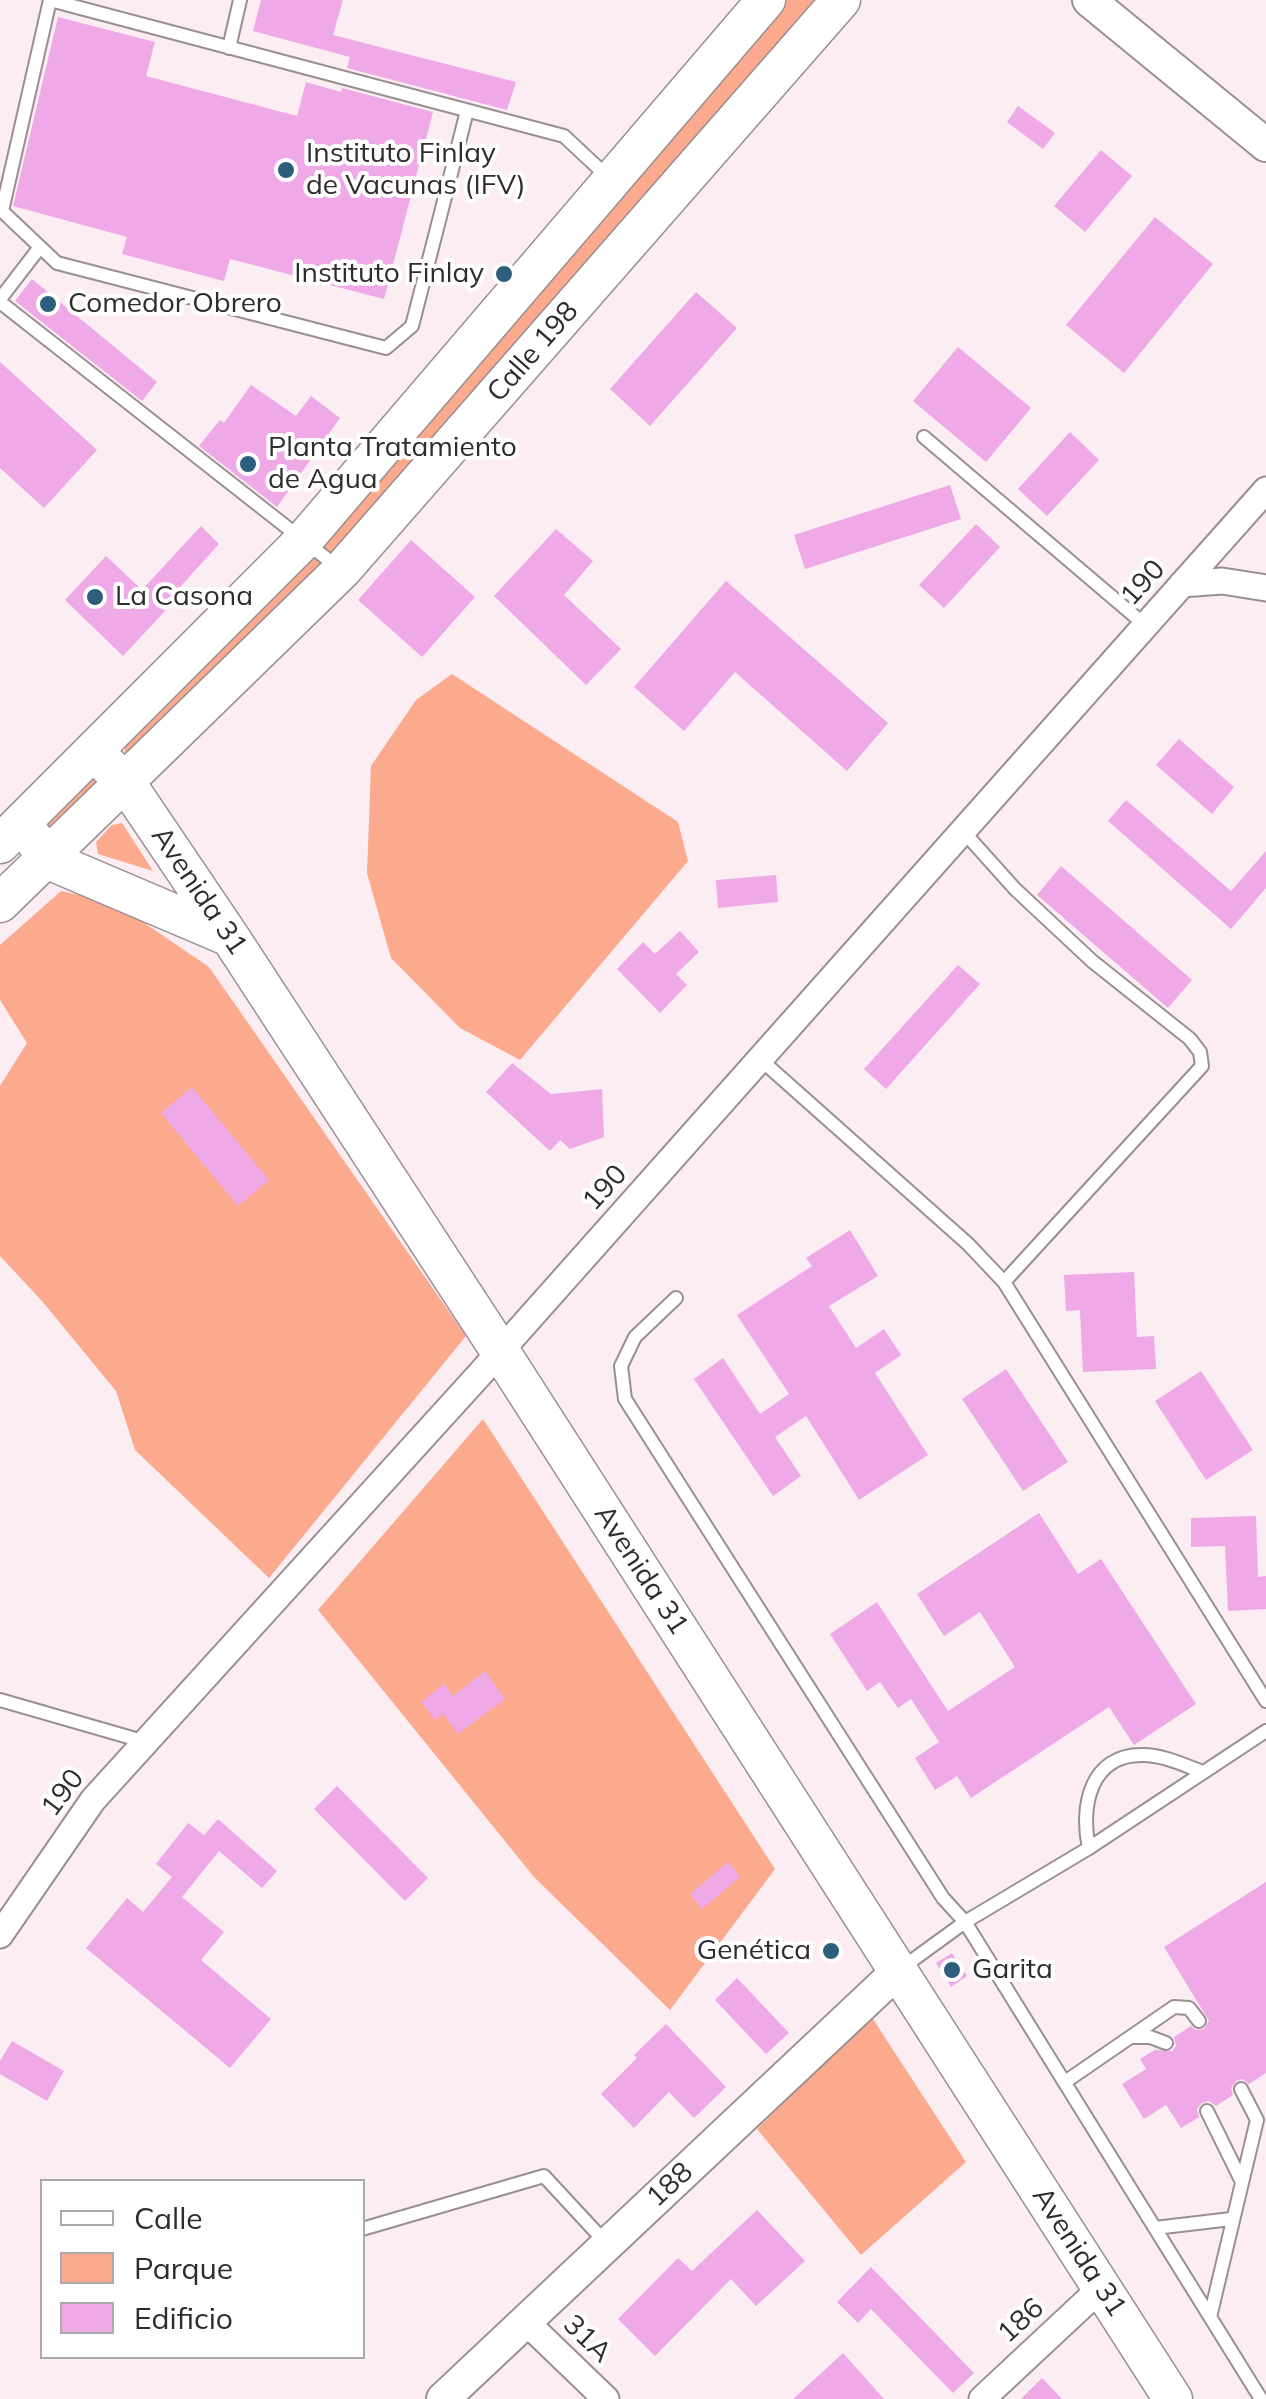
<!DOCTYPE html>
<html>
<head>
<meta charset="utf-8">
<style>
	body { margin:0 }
	#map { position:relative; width:1266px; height:2399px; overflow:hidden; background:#fbedf2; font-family:Mulish,sans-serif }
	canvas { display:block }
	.legend { position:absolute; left:40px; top:2179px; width:325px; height:180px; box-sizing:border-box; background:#fefefe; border:2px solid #acaaaa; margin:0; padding:12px 18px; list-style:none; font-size:30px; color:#302b2d }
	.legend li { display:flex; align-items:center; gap:20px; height:50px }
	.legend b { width:50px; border:2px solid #acaaaa }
</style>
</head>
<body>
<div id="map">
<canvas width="1266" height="2399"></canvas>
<ul class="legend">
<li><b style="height:12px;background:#fff"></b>Calle</li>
<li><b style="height:28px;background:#fbaa8d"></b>Parque</li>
<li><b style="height:28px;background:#eea9e6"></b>Edificio</li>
</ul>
</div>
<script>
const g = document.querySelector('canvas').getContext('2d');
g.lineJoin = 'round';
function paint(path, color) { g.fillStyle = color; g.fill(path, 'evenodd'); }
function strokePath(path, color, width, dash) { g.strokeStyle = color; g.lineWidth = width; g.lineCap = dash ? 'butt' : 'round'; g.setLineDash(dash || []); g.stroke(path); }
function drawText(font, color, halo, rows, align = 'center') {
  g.font = font + ' Mulish,sans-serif'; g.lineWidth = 8; g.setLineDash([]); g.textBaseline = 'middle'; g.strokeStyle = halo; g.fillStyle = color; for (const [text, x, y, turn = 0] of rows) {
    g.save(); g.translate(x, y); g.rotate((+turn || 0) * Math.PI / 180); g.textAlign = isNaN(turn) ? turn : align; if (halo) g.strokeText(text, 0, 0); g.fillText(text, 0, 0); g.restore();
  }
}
const green = new Path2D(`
	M787 0H825L328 565 131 758 125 753 123 740 313 549Z
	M452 674 678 822 688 861 520 1060 460 1028 391 958 367 873 371 766 416 700Z
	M93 777 98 786 56 833 45 830V819Z
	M122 823 153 871 98 854 96 842 112 825Z
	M61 891 115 903 209 967 466 1336 269 1578 135 1450 116 1391 42 1301 0 1256V1086L27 1043 0 1000V945Z
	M483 1419 775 1869 670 2010 534 1877 318 1610Z
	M871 2016 966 2162 861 2255 757 2129Z`);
const building = new Path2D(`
	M261 0H343L333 35 516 82 507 110 347 68 350 57 253 31Z
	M58 17 155 42 146 76 297 116 306 82 341 92 342 88 433 112 384 299 230 259 224 281 122 254 127 237 13 206Z
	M1018 106 1055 133 1043 149 1007 122Z
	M1101 150 1132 176 1085 232 1054 206Z
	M1155 217 1213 264 1124 373 1066 325Z
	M32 279 157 382 142 401 15 301Z
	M696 292 737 328 650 426 610 389Z
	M958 347 1031 408 986 462 913 401Z
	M0 362 97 450 44 508 0 468Z
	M251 385 296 416 311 396 340 418 277 507 199 446 220 420 224 423Z
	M1070 432 1099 460 1047 516 1018 489Z
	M950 485 961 519 805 569 794 535Z
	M976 524 1000 547 944 608 919 585Z
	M201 526 219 544 161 608 165 611 123 656 65 600 106 556 142 590Z
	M556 529 593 561 564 595 621 649 586 685 494 596Z
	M411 540 475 597 422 657 358 600Z
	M726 581 888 723 847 771 735 672 684 731 634 687Z
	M1179 739 1234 787 1212 814 1156 765Z
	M1126 800 1231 891 1266 851V888L1231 929 1108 821Z
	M1061 866 1192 980 1168 1008 1037 895Z
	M776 875 778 902 718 908 716 880Z
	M680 931 699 952 676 974 687 985 660 1013 617 969 643 942 655 954Z
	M958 965 980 984 886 1089 864 1069Z
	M512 1063 551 1094 602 1089 604 1137 570 1149 560 1140 550 1151 486 1092Z
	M192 1087 269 1180 238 1206 161 1113Z
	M850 1230 878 1276 829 1306 856 1348 884 1329 901 1355 875 1373 928 1455 859 1500 806 1416 775 1437 801 1476 773 1496 694 1379 723 1358 760 1414 789 1394 737 1315 812 1266 806 1258Z
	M1134 1272 1137 1337 1154 1336 1156 1369 1083 1372 1080 1310 1066 1311 1064 1275Z
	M1006 1369 1068 1462 1023 1491 962 1399Z
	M1201 1371 1253 1450 1206 1480 1155 1401Z
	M1039 1513 1078 1574 1101 1559 1196 1704 1134 1745 1109 1707 971 1798 957 1776 935 1790 915 1758 939 1742 911 1699 898 1708 880 1682 867 1691 830 1634 877 1602 948 1711 1015 1667 980 1612 944 1636 917 1594Z
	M1256 1516 1258 1577 1266 1576V1609L1228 1611 1225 1546 1191 1547V1518Z
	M485 1671 505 1699 458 1734 443 1714 435 1720 421 1702 444 1684 453 1696Z
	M337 1786 428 1878 405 1901 314 1809Z
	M218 1819 277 1871 262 1888 219 1851 182 1897 224 1932 201 1960 271 2019 230 2068 86 1948 127 1898 143 1912 172 1877 156 1864 188 1823 204 1835Z
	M728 1862 740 1877 702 1909 690 1894Z
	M1266 1882V2073L1249 2084 1242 2079 1236 2081 1231 2088 1233 2095 1216 2106 1209 2101 1202 2103 1197 2109 1199 2117 1181 2128 1166 2105 1144 2119 1122 2084 1146 2069 1140 2059 1155 2050 1172 2051 1176 2046 1174 2037 1191 2026 1196 2030 1204 2029 1209 2021 1164 1947Z
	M952 1953 967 1976 951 1987 936 1963Z
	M737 1978 789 2033 766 2054 715 2000Z
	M666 2024 726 2087 694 2118 669 2092 634 2128 601 2094 637 2058 634 2055Z
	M12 2041 64 2071 47 2101 0 2074V2061Z
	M757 2210 805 2261 756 2306 731 2279 655 2356 618 2319 678 2258 692 2271Z
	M871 2267 974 2373 953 2393 871 2309 858 2323 837 2302Z
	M843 2353 884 2399H793Z
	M1042 2378 1062 2399H1021Z`);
const service = new Path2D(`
	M50 0 2 211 57 263 386 348 412 326 467 111
	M50 0 564 136 610 179
	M229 48 240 0
	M0 299 40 247
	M0 302 340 569
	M924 437 1145 625
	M963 831 1015 889 1092 961 1190 1039 1200 1052 1202 1066 1004 1282
	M760 1059 968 1244 1004 1282 1266 1701
	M676 1298 635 1337 621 1366 625 1399 943 1898 965 1922 1261 2399
	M0 1700 146 1742
	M1089 1848C1080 1807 1090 1754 1143 1755 1163 1755 1184 1765 1203 1772
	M899 1970 965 1922 1089 1848 1266 1731
	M1134 2037H1150L1166 2043
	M1065 2082 1174 2007 1189 2008 1199 2021
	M1207 2111 1241 2180
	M1155 2228 1231 2219
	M362 2229 544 2176 607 2244
	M1210 2317 1257 2120 1241 2089`);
const minor = new Path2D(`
	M1182 584 1222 581 1266 588
	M0 1935 93 1800 480 1374 1266 490
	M526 2322 606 2399
	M982 2399 1102 2287`);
const tertiary = new Path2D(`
	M1089 0 1266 145
	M443 2399 897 1972`);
const secondary = new Path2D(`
	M94 752 126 783 230 937 500 1351 1173 2399
	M34 839 46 859 227 936
	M0 844 303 541 766 0
	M0 903 342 570 841 0`);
const markers = [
	[286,170,10,"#2d5e7c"],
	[504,274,10,"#2d5e7c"],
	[48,304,10,"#2d5e7c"],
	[248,464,10,"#2d5e7c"],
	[95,597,10,"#2d5e7c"],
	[831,1951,10,"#2d5e7c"],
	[952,1970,10,"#2d5e7c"]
];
const poiNames = [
	["Instituto Finlay",306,154],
	["de Vacunas (IFV)",306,186],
	["Instituto Finlay",484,274,"right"],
	["Comedor Obrero",68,304],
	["Planta Tratamiento",268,448],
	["de Agua",268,480],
	["La Casona",115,597],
	["Genética",811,1951,"right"],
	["Garita",972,1970]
];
const streetNames = [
	["Calle 198",533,352,-49],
	["190",1143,583,-48],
	["Avenida 31",199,891,56],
	["190",605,1188,-48],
	["Avenida 31",641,1570,57],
	["190",63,1793,-53],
	["188",670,2185,-43],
	["Avenida 31",1079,2252,57],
	["186",1021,2321,-43],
	["31A",587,2339,44]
];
paint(green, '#fbaa8d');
paint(building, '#eea9e6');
strokePath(service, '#9a8e92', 16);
strokePath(minor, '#9a8e92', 29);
strokePath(tertiary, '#9a8e92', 36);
strokePath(secondary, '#9a8e92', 41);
strokePath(service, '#fff', 12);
strokePath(minor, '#fff', 25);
strokePath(tertiary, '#fff', 32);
strokePath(secondary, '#fff', 38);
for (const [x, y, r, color] of markers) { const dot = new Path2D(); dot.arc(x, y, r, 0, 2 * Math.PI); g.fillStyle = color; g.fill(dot); strokePath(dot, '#fefefe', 4); }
drawText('28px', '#302b2d', '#fefefe', poiNames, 'left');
drawText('28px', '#302b2d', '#fefefe', streetNames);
</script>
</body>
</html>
